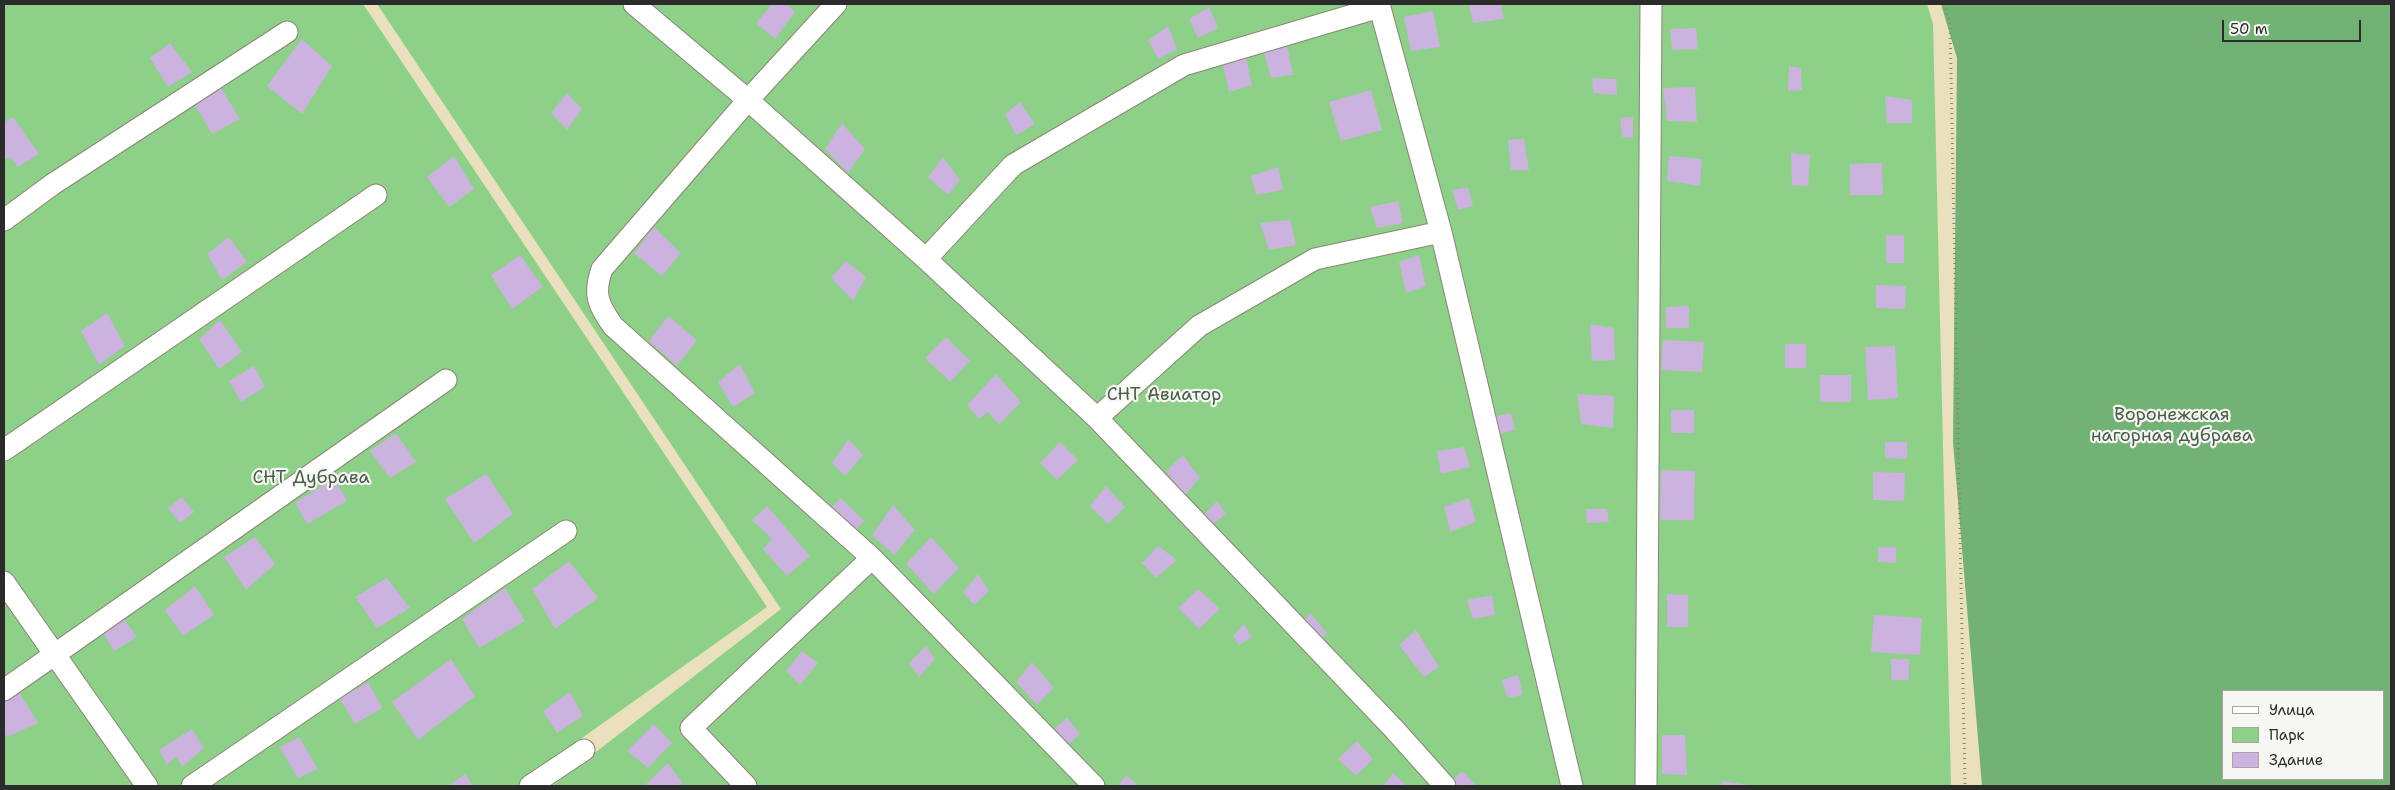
<!DOCTYPE html>
<html>
<head>
<meta charset="utf-8">
<style>
	body { margin:0 }
	#map { position:relative; width:2395px; height:790px; overflow:hidden; background:#eae0bd; font-family:"Shantell Sans",sans-serif }
	canvas { display:block }
	.frame { position:absolute; inset:0; border:5px solid #2b2b2b; pointer-events:none }
	.legend { position:absolute; left:2222px; top:690px; width:162px; height:90px; box-sizing:border-box; background:#f6f6f2; border:1px solid #a5a5a2; margin:0; padding:6px 9px; list-style:none; font-size:15px; color:#2b2b2b }
	.legend li { display:flex; align-items:center; gap:10px; height:25px }
	.legend b { width:25px; border:1px solid #a5a5a2 }
	.scale { position:absolute; left:2222px; top:20px; width:139px; height:22px; box-sizing:border-box; border:2px solid #2b2b2b; border-top:0; padding-left:6px; font-size:15px; line-height:18px; white-space:nowrap; color:#2b2b2b; -webkit-text-stroke:4px #f6f6f2; paint-order:stroke }
</style>
</head>
<body>
<div id="map">
<canvas width="2395" height="790"></canvas>
<div class="frame"></div>
<ul class="legend">
<li><b style="height:6px;background:#fff"></b>Улица</li>
<li><b style="height:14px;background:#8dd088"></b>Парк</li>
<li><b style="height:14px;background:#ccb2de"></b>Здание</li>
</ul>
<div class="scale">50 m</div>
</div>
<script>
const g = document.querySelector('canvas').getContext('2d');
g.lineJoin = 'round';
function paint(path, color) { g.fillStyle = color; g.fill(path, 'evenodd'); }
function strokePath(path, color, width, dash) { g.strokeStyle = color; g.lineWidth = width; g.lineCap = dash ? 'butt' : 'round'; g.setLineDash(dash || []); g.stroke(path); }
function drawText(font, color, halo, rows, align = 'center') {
  g.font = font + ' "Shantell Sans",sans-serif'; g.lineWidth = 4.5; g.setLineDash([]); g.textBaseline = 'middle'; g.strokeStyle = halo; g.fillStyle = color; for (const [text, x, y, turn = 0] of rows) {
    g.save(); g.translate(x, y); g.rotate((+turn || 0) * Math.PI / 180); g.textAlign = isNaN(turn) ? turn : align; if (halo) g.strokeText(text, 0, 0); g.fillText(text, 0, 0); g.restore();
  }
}
const green = new Path2D(`
	M4 4H363L767 607 531 774 530 786H4Z
	M377 4H1927L1933 24 1951 786H552L781 609Z`);
const forest = new Path2D(`
	M1941 4H2391V786H1982L1953 442 1957 58ZM2224 691H2384V779H2224Z`);
const building = new Path2D(`
	M772 4H786L795 12 775 39 756 23Z
	M1469 4H1501L1504 19 1473 23Z
	M1209 7 1218 28 1198 38 1189 19Z
	M1433 11 1440 47 1411 51 1404 17Z
	M1168 26 1177 49 1158 59 1148 40Z
	M1696 28 1698 49 1672 50 1670 29Z
	M302 39 332 66 302 114 267 86Z
	M170 43 192 72 168 87 150 58Z
	M1287 45 1293 75 1271 78 1263 49Z
	M1246 58 1252 85 1229 92 1223 65Z
	M1789 66 1801 68 1802 90 1788 91Z
	M1592 78 1616 79 1617 95 1593 93Z
	M1695 87 1697 122 1667 121 1663 88Z
	M221 88 240 119 212 134 195 105Z
	M1371 90 1382 130 1341 141 1329 102Z
	M567 93 582 109 567 130 551 113Z
	M1885 96 1912 100V123H1887Z
	M1020 102 1035 124 1016 135 1005 114Z
	M13 117 39 154 18 167 10 157 4 160V122Z
	M1633 117V138L1622 137 1620 118Z
	M842 123 865 149 848 173 825 149Z
	M1524 139 1529 170H1511L1508 140Z
	M1791 153 1810 155 1808 186 1792 185Z
	M454 156 474 189 449 207 427 177Z
	M1669 156 1702 159 1700 186 1667 181Z
	M943 157 960 180 948 195 928 177Z
	M1882 163 1883 195H1850V164Z
	M1278 167 1283 190 1256 195 1251 176Z
	M1468 187 1473 206 1458 210 1452 190Z
	M1398 201 1403 223 1377 228 1370 207Z
	M1290 220 1296 245 1269 250 1260 223Z
	M654 227 681 253 662 276 634 253Z
	M1886 235H1904V263H1886Z
	M229 237 247 262 222 280 207 254Z
	M520 255 543 287 512 309 491 275Z
	M1419 255 1426 286 1406 293 1399 262Z
	M846 261 866 277 853 301 831 278Z
	M1876 285 1906 286 1905 309 1876 308Z
	M1689 306V328H1666V307Z
	M107 313 125 346 99 365 81 331Z
	M668 316 697 340 677 366 649 341Z
	M220 320 242 352 219 369 199 339Z
	M1590 324 1614 328 1615 360 1592 361Z
	M946 337 970 361 950 382 925 358Z
	M1663 340 1704 342 1702 372 1661 370Z
	M1785 344H1806V368H1785Z
	M1895 346 1898 398 1868 400 1865 347Z
	M740 364 755 393 733 407 718 382Z
	M254 366 265 387 241 402 229 381Z
	M996 374 1021 402 999 425 988 412 979 419 967 405Z
	M1820 375H1851V402H1820Z
	M1577 394 1614 396 1613 428 1581 424Z
	M1671 410H1694V433H1671Z
	M1511 413 1515 430 1500 434 1495 416Z
	M396 433 416 462 390 478 370 451Z
	M848 439 863 455 845 476 832 463Z
	M1060 442 1078 460 1057 480 1040 463Z
	M1885 442H1907V459L1885 458Z
	M1464 447 1470 467 1441 474 1437 451Z
	M1183 455 1200 478 1184 496 1166 471Z
	M1661 470 1695 471 1694 520H1660Z
	M1873 472 1905 473 1904 501 1873 500Z
	M486 474 513 514 474 543 445 499Z
	M334 478 347 501 307 524 295 503Z
	M1106 486 1125 507 1108 524 1090 506Z
	M182 497 194 512 180 523 168 508Z
	M841 498 864 521 852 534 828 511Z
	M1469 498 1476 522 1450 532 1444 507Z
	M1217 501 1226 514 1212 525 1204 514Z
	M893 505 915 530 894 555 872 535Z
	M767 506 810 556 787 576 763 549 772 539 752 520Z
	M1586 509H1607L1609 522 1587 523Z
	M255 537 275 564 246 590 224 557Z
	M931 537 959 568 934 594 906 564Z
	M1158 546 1177 560 1156 578 1142 563Z
	M1878 547H1896V563L1878 562Z
	M569 561 598 598 555 629 532 589Z
	M978 574 989 591 974 605 963 592Z
	M387 578 410 608 377 628 355 597Z
	M195 586 214 615 183 636 165 610Z
	M505 588 525 621 479 648 462 619Z
	M1198 589 1220 609 1199 629 1178 608Z
	M1667 594 1688 595V627H1667Z
	M1492 595 1495 615 1473 619 1467 600Z
	M1310 613 1327 633 1319 642 1302 624Z
	M1874 615 1922 618 1920 655 1871 652Z
	M124 619 137 637 114 651 103 633Z
	M1244 624 1252 637 1239 645 1233 636Z
	M1416 630 1439 667 1424 677 1399 645Z
	M926 646 935 659 919 677 909 663Z
	M802 651 818 663 800 685 786 671Z
	M451 659 475 696 418 740 392 702Z
	M1891 659H1909V680H1891Z
	M1032 662 1054 688 1037 705 1016 682Z
	M1518 675 1523 695 1508 698 1501 680Z
	M368 682 382 708 355 724 340 699Z
	M19 692 38 723 7 737 4 731V703Z
	M570 692 583 716 557 733 543 711Z
	M1067 717 1080 734 1068 745 1054 730Z
	M654 724 672 743 648 768 627 751Z
	M192 729 204 748 182 767 176 756 167 765 159 750Z
	M1662 735H1685L1687 775 1662 774Z
	M299 737 318 769 298 778 279 747Z
	M1357 741 1373 759 1356 776 1338 759Z
	M668 763 682 782 679 786H648L646 784Z
	M1462 771 1477 786H1451L1449 784Z
	M1393 773 1407 786H1383Z
	M465 774 473 786H448Z
	M1126 775 1139 786H1118Z
	M1722 781 1750 785V786H1722Z`);
const path = new Path2D(`
	M1944 4 1950 23 1965 786`);
const street = new Path2D(`
	M634 4 748 100 926 259 1097 418 1394 729 1445 786
	M836 4 748 100 602 269C593 294 598 305 613 326L872 558 1094 786
	M1379 4 1441 232 1572 786
	M4 220 53 184 287 32
	M926 259 1013 165 1184 65 1380 7
	M1097 418 1199 326 1315 259 1441 232
	M4 450 376 195
	M4 582 147 786
	M4 690 446 380
	M192 786 566 531
	M530 786 584 750
	M746 786 691 728 872 558
	M1646 786 1651 4`);
const parkNames = [
	["СНТ Авиатор",1164,395],
	["Воронежская",2172,415],
	["нагорная дубрава",2172,436],
	["СНТ Дубрава",311,478]
];
paint(green, '#8dd088');
paint(forest, '#72b274');
paint(building, '#ccb2de');
strokePath(street, '#8a8674', 23);
strokePath(path, '#8a8674', 3, [1, 4]);
strokePath(street, '#fff', 21);
drawText('18px', '#485d47', '#f6f6f2', parkNames);
</script>
</body>
</html>
